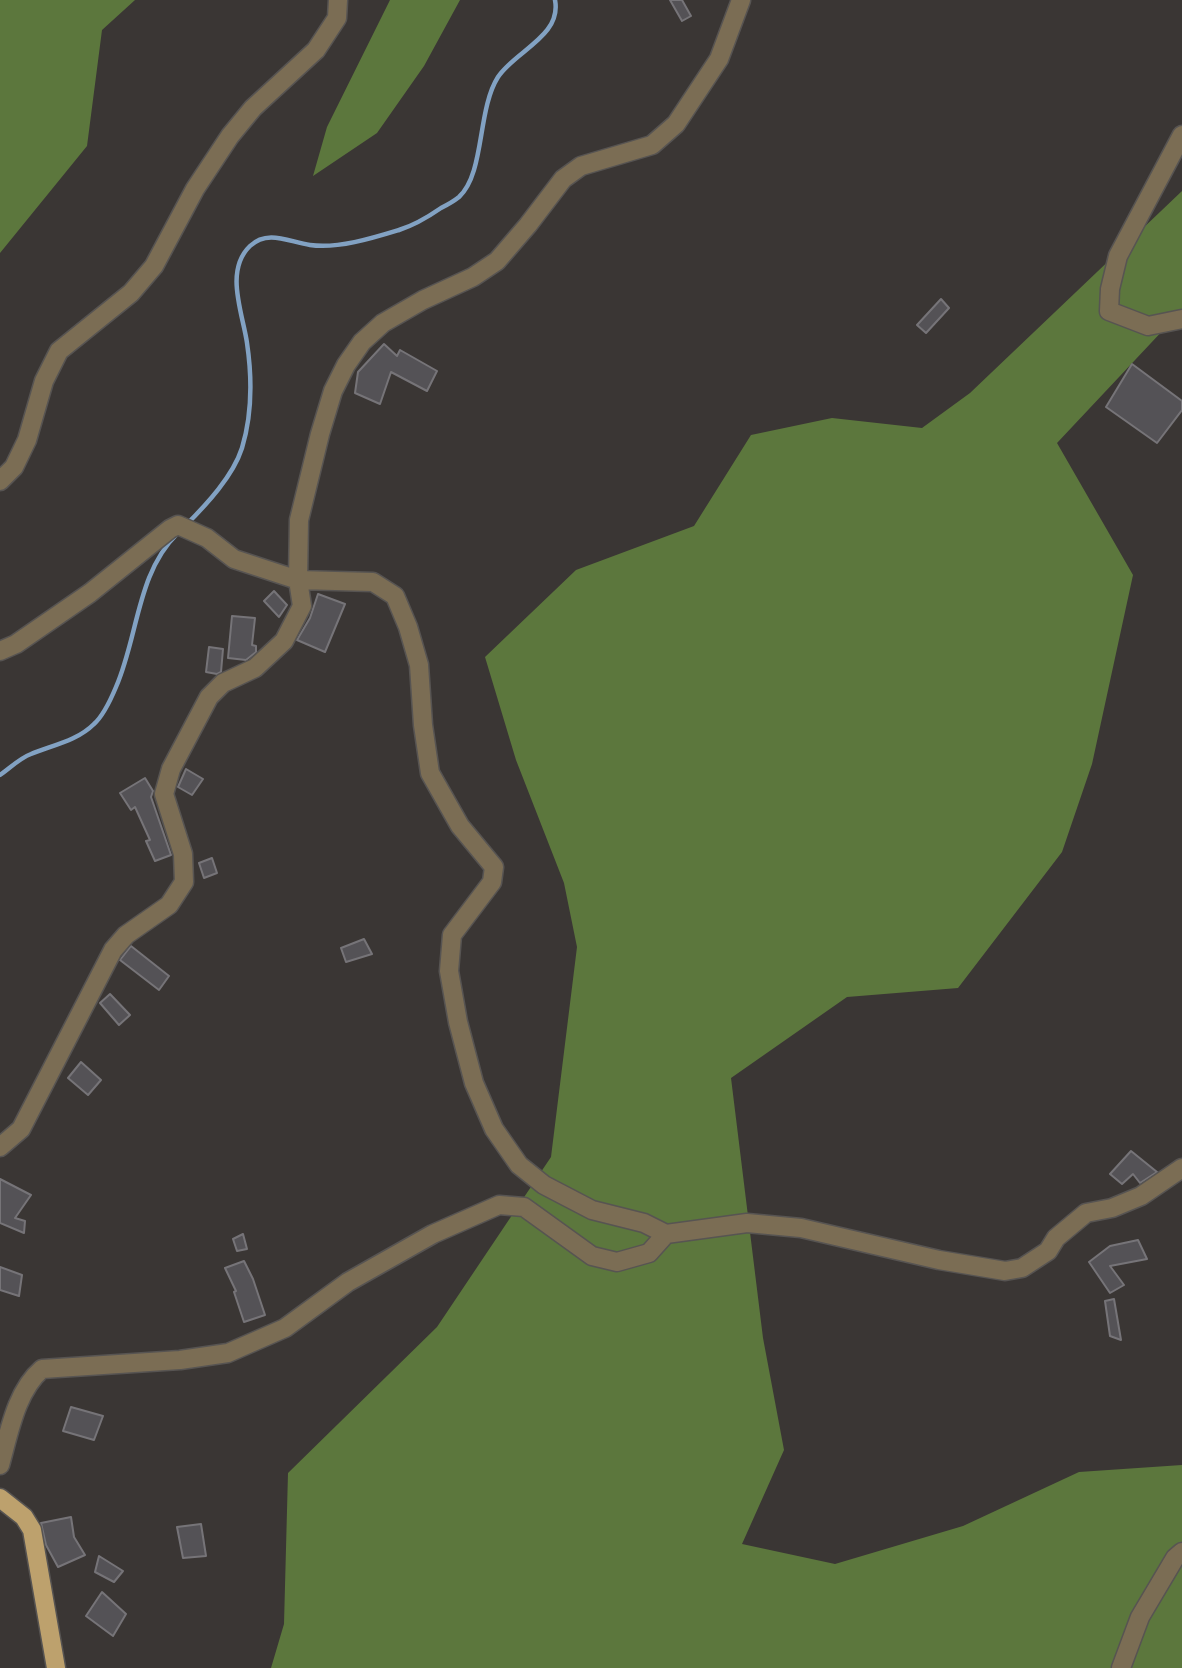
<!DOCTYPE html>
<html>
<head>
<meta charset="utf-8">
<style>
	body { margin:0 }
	canvas { display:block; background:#3a3634 }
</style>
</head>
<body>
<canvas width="1182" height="1668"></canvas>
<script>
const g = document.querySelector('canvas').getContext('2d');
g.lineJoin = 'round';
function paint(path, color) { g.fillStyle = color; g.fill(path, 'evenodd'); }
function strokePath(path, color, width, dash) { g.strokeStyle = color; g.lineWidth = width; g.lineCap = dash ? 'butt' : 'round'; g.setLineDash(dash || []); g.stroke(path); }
const forest = new Path2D(`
	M0 0H135L102 30 87 146 0 253Z
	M390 0H460L424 66 377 133 313 176 327 127Z
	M1182 191V310L1057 443 1133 575 1092 764 1062 852 958 988 847 997 731 1078 763 1338 784 1450 742 1544 835 1564 963 1526 1079 1472 1182 1465V1668H271L284 1624 288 1473 437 1327 551 1157 577 947 564 883 516 760 485 657 576 570 694 526 751 435 832 418 922 428 970 393Z`);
const stream = new Path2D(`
	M186 525C207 504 233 476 242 448 252 415 252 377 247 343 243 314 224 271 250 246 268 229 289 242 310 245 338 249 373 238 399 230 415 225 428 217 441 208 447 205 454 201 459 197 485 173 477 110 498 77 515 51 562 36 555 0
	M0 775C10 768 20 758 31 754 53 745 77 741 94 724 104 715 111 699 116 687 138 637 137 573 177 534`);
const building = new Path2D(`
	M670 0H682L691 16 682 21Z
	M941 299 949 308 926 333 917 325Z
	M384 344 397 356 400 350 437 371 427 391 391 372 380 404 355 393 358 372Z
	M1132 364 1182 401V410L1157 443 1106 407Z
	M274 591 287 605 279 617 264 601Z
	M318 594 345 604 325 652 297 640 310 618Z
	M232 616 255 618 252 645 256 646V652L246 660 228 658Z
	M209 647 223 649 221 672 217 674 206 672Z
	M186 769 203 779 192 795 178 787Z
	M145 778 153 791 151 797 171 855 155 861 146 841 150 840 135 807 131 810 120 793Z
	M212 858 217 873 204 878 199 863Z
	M364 939 372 954 346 962 341 948Z
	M131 946 169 976 159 990 120 960Z
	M110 994 130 1015 119 1025 100 1003Z
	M81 1062 101 1080 88 1095 68 1078Z
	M1131 1151 1157 1172 1140 1183 1133 1174 1122 1184 1110 1174Z
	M0 1179 31 1195 15 1218 25 1221 24 1233 0 1223Z
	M243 1234 247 1249 237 1251 233 1239Z
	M1138 1240 1147 1259 1110 1266 1124 1285 1110 1293 1089 1262 1110 1246Z
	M244 1261 253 1279 265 1315 244 1322 234 1292 236 1291 225 1268Z
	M0 1267 22 1275 19 1296 0 1290Z
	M1114 1299 1121 1340 1110 1336 1105 1301Z
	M71 1407 103 1416 94 1440 63 1431Z
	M71 1517 74 1537 85 1555 58 1567 46 1545 41 1523Z
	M201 1524 206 1556 183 1558 177 1527Z
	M99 1556 123 1571 114 1582 95 1572Z
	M102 1592 126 1614 113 1636 86 1616Z`);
const minor = new Path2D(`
	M1182 135 1118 256 1110 289 1109 311 1148 326 1182 319
	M0 481 14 467 27 440 44 381 59 351 131 293 154 266 195 189 230 136 253 108 316 50 337 18 338 0
	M0 651 16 644 90 593 170 529 178 525 207 538 234 559 298 580 373 582 395 596 408 627 419 665 423 725 430 773 460 826 494 867 492 882 452 935 449 971 458 1022 474 1083 494 1129 519 1165 544 1185 592 1210 644 1223 666 1234 747 1223 801 1228 939 1260 1005 1271 1022 1268 1048 1251 1056 1238 1086 1213 1112 1208 1141 1196 1182 1168
	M0 1147 21 1129 113 950 126 935 169 905 184 882 183 854 164 794 171 769 209 697 223 683 255 668 284 641 302 606 298 580 299 520 320 434 333 391 346 365 362 342 383 323 423 300 473 277 497 261 528 225 563 179 581 166 652 145 676 124 719 59 741 0
	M0 1465C9 1433 16 1391 42 1369L180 1360 228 1353 285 1328 348 1282 433 1234 499 1205 524 1207 592 1256 617 1262 649 1253 666 1234
	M1121 1668 1140 1617 1175 1558 1182 1552`);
const major = new Path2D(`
	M0 1498 24 1517 32 1530 56 1668`);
paint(forest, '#5c773d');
strokePath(stream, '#82a2c3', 4.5);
paint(building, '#545256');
strokePath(building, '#767478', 2);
strokePath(minor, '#575452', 21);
strokePath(major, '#575452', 21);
strokePath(minor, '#7b6d54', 18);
strokePath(major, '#bda16d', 18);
</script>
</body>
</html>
